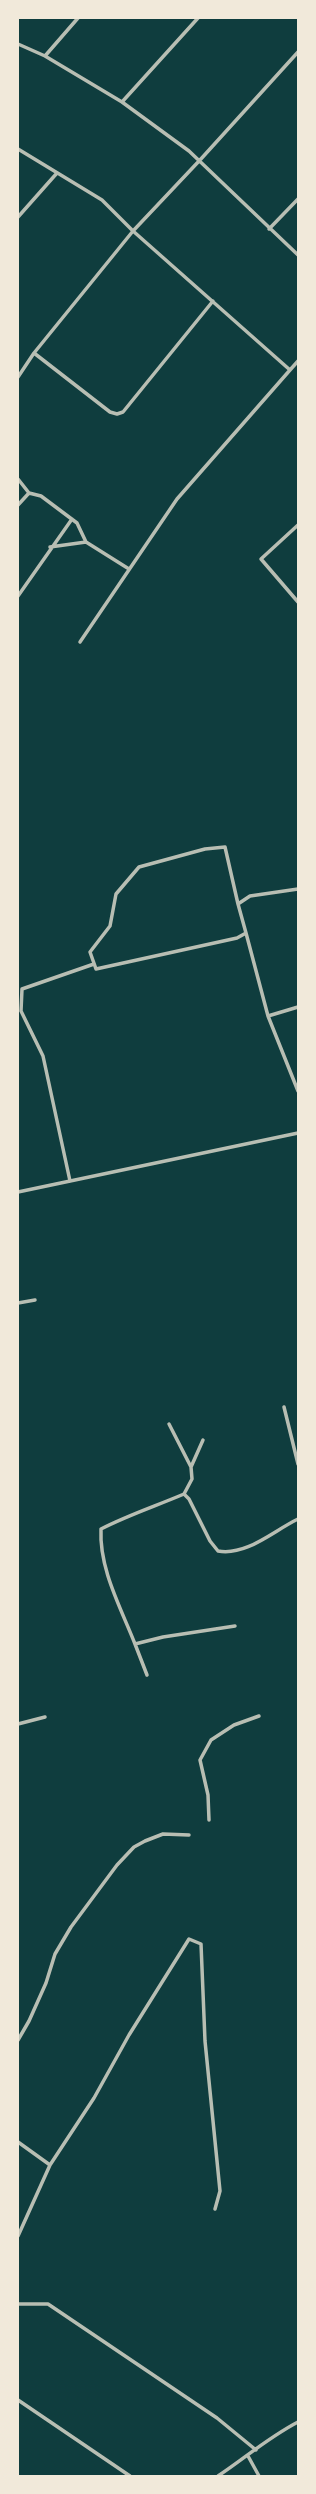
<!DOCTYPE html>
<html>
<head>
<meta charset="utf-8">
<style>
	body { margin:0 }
	#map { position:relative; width:316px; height:2494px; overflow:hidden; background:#0f3d3e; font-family:"Sofia Sans Condensed",sans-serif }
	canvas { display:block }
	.frame { position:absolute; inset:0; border:19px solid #f1e9da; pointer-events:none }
</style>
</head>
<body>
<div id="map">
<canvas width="316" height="2494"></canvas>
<div class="frame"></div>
</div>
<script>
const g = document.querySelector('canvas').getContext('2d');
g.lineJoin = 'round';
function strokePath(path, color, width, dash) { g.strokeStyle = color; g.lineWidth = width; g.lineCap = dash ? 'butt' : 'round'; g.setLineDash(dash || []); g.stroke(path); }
const minor = new Path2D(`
	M18 44 45 56 122 102 189 151 298 255
	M298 52 200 160 133 231 290 370 298 361
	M45 56 78 18
	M122 102 198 18
	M18 149 102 200 133 231 34 353 110 412 117 414 123 412 213 301
	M18 217 57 173
	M269 229 298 199
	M18 377 34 353
	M18 479 29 493 41 496 77 523 86 542 129 569
	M18 505 29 493
	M298 525 261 559 298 602
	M50 547 86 542
	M18 596 72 519
	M80 642 177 499 290 370
	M238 904 225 847 205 849 139 867 116 894 110 926 90 952 96 969 237 938 246 933 238 904 250 896 298 889
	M246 933 268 1016 298 1007
	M268 1016 298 1091
	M70 1181 43 1056 21 1011 22 989 94 964
	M18 1192 298 1133
	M18 1303 35 1300
	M284 1407 298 1464
	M169 1424 191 1467 192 1479 184 1494
	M191 1467 203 1440
	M135 1644C121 1608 99 1569 101 1529 128 1515 156 1506 184 1494L189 1499 210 1541 218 1551C247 1556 273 1531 298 1519
	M147 1675 135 1644 163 1637 235 1626
	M18 1724 45 1717
	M209 1820 208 1795 200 1760 211 1740 234 1725 259 1716
	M18 2040 29 2021 46 1983 55 1954 71 1927 117 1865 134 1847 145 1841 163 1834 189 1835
	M18 2142 50 2165
	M18 2236 50 2165 94 2098 129 2035 189 1939 201 1944 205 2041 220 2191 215 2209
	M18 2304H48L217 2418 256 2450
	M18 2400 130 2476
	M248 2456 259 2476
	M218 2476C245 2458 269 2437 298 2422`);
strokePath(minor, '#b8beb3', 3.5);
</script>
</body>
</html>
